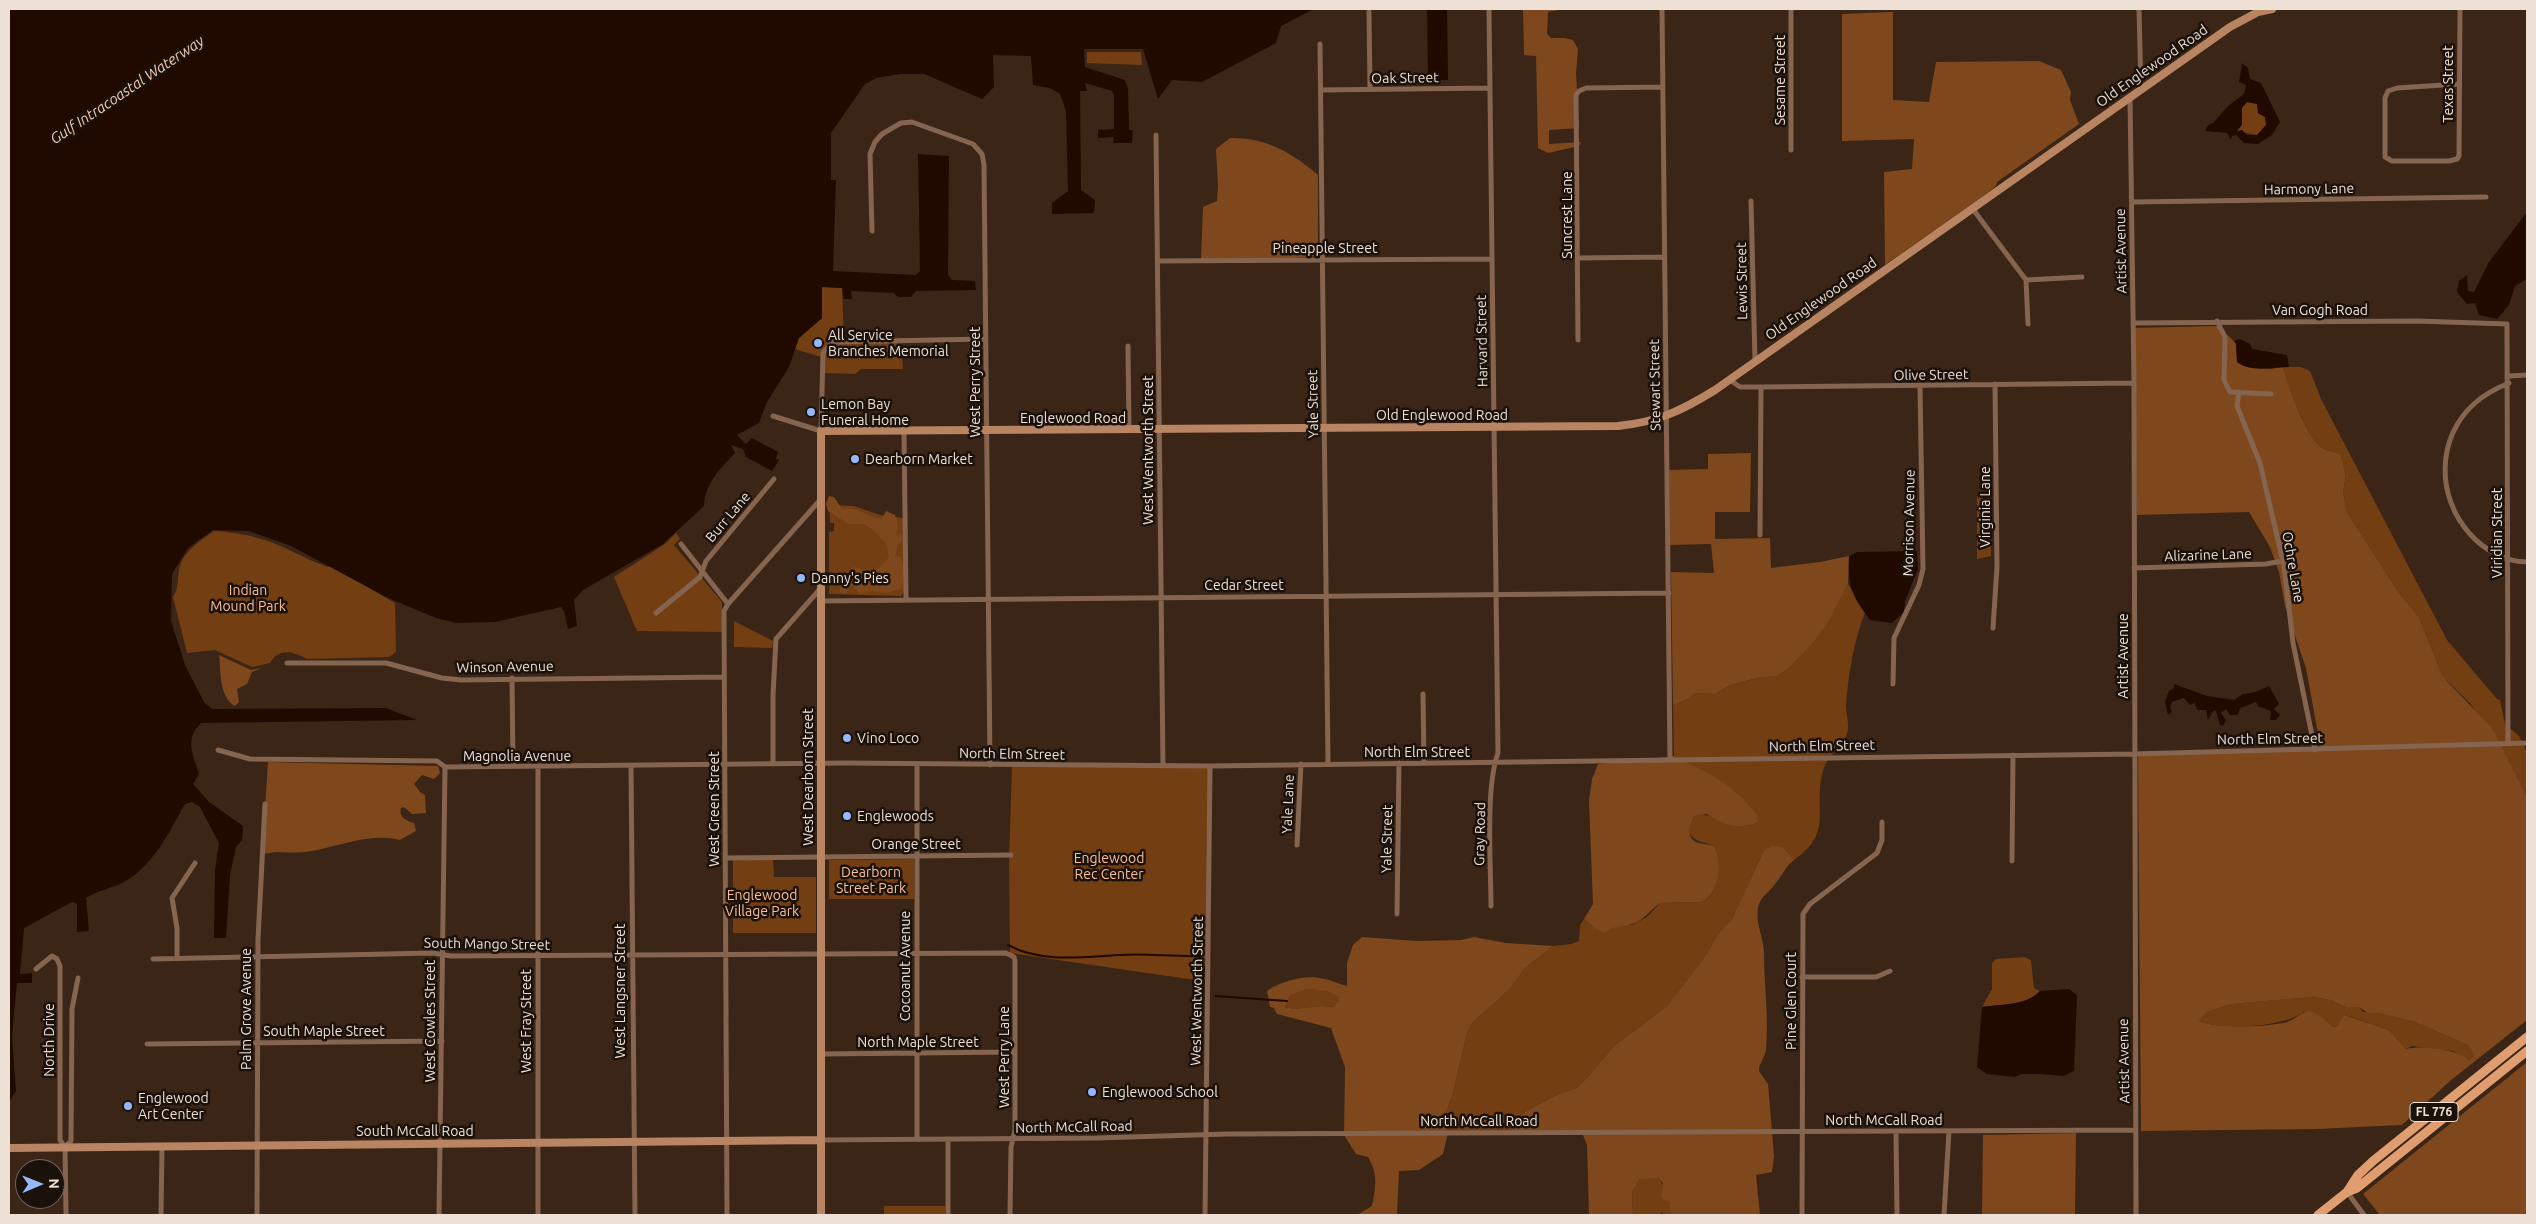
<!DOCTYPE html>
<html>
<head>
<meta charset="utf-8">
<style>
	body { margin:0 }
	#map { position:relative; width:2536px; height:1224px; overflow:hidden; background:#3b2516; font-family:Ubuntu,sans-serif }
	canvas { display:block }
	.frame { position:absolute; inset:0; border:10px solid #efe0d6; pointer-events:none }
	.north { position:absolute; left:15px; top:1159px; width:50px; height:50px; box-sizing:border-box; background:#1b110b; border:1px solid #70645c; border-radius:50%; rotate:89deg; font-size:14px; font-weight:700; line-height:20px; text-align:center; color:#efe0d6 }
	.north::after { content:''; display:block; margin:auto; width:18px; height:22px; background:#94b7fd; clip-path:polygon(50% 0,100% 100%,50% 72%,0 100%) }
</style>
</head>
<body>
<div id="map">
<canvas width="2536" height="1224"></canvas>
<div class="frame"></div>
<div class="north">N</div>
</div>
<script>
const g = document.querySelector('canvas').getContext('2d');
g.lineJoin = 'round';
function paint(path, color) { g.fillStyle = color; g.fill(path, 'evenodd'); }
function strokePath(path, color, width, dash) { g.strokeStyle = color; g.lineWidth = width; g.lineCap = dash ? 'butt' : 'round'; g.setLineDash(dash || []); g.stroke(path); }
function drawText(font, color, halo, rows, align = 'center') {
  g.font = font + ' Ubuntu,sans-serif'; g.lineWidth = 5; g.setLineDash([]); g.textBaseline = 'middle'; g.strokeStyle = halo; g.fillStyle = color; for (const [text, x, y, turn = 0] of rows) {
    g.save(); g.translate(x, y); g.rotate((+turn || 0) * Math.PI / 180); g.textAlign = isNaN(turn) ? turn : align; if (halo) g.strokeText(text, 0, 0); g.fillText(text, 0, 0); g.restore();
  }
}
const green = new Path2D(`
	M1087 52H1141L1142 65 1087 63Z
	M2247 102 2257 104 2258 113 2265 117 2266 125 2257 135 2237 131 2242 108Z
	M822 287 842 288 844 343H901L903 369H861L855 374 821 373V357L795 349 799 338 822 318Z
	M2283 367H2301L2310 371 2321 399 2447 640 2497 699 2500 700 2505 724 2519 736 2527 752V797L2503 751 2470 703 2443 677 2419 617 2399 593 2347 512 2343 492 2346 476 2341 455C2335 453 2327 451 2322 448 2304 434 2290 389 2283 367Z
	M1977 496 1990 501 1991 556 1977 559Z
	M829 505 854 506 880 515 903 518 904 592 901 596 829 594V532L834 531V523H830Z
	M214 531C254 534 269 540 306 558 313 562 320 563 327 567L331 566 395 603 396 652 389 657 307 659C294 652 279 647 270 663L252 667 215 650 187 653 173 597C179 588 177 581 179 570 182 552 200 541 214 531Z
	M676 533 680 539 674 545 722 602V632L637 631 614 577 665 544Z
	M1848 584 1865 613C1854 639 1848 678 1846 706 1846 714 1849 722 1848 729 1847 743 1828 755 1824 768 1811 808 1836 831 1794 860L1783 847 1764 850 1732 919 1718 934 1704 958 1666 1007 1615 1045 1585 1080 1576 1088 1559 1094 1526 1111 1512 1131 1448 1133 1443 1120 1453 1094 1467 1033 1473 1022 1510 989 1524 969 1553 946 1571 944 1579 941 1580 925 1584 919 1593 927 1632 925 1647 917 1660 903 1702 902C1722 892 1718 864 1714 846 1702 841 1695 843 1688 831L1689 825 1695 816C1720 810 1726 835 1757 823L1705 772 1674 756 1673 705 1689 699 1695 693 1715 694 1731 685 1757 678 1777 676 1814 642Z
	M734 621 773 641 772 648 734 647Z
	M1012 766H1210L1209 982 1010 953 1009 862Z
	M914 859V899H829V860Z
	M733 860H773L774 877H816V933H733Z
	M2024 957 2031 960 2034 988 2040 991C2026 1006 2001 1004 1982 1007L1992 989V963L1996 959Z
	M1307 989 1328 990 1339 997V1000L1333 1007 1322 1006 1294 1009 1285 1007 1290 996Z
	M2311 997 2330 1000 2346 1007H2359L2363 1012 2378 1013 2415 1022 2468 1045 2474 1055 2469 1060 2453 1051 2412 1046 2406 1049 2389 1030 2345 1015 2337 1026 2333 1027 2325 1020 2304 1012C2283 1027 2223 1031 2199 1021L2207 1012 2232 1004Z
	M1647 1177 1658 1178C1666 1187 1671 1203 1671 1215H1663V1212L1658 1215H1633L1632 1192 1640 1179Z
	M884 1206H945V1215H884Z`);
const forest = new Path2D(`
	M1523 9H1564L1548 12 1547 34 1551 38H1564L1573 40 1578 49 1576 73 1579 128 1549 130V144L1581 142 1579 146 1548 153 1538 148 1536 56 1524 55Z
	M1893 12V100L1929 102 1936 62 2039 61 2061 70 2071 92 2070 100 2079 124 1997 182 1996 186 1986 194 1885 265 1884 172 1912 169 1914 139 1842 141V14Z
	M1230 138C1265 137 1293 153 1318 175V256L1293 258 1201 259 1203 207 1217 201 1218 186 1216 149Z
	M2218 326 2236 343 2237 361 2270 369 2283 367C2290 389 2304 434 2322 448 2327 451 2335 452 2341 455L2346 476 2343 492 2347 512 2399 593 2419 617 2443 677 2492 728 2527 797V1020L2450 1081 2402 1125 2316 1129 2141 1131 2138 755 2321 750 2306 668 2285 606 2279 572 2270 547 2249 512 2137 515 2131 328ZM2312 997 2330 1000 2346 1007H2359L2368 1013H2378L2415 1022 2468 1045 2474 1055 2469 1060C2458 1049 2420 1045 2406 1049L2389 1030 2344 1015 2337 1026 2333 1027C2327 1021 2319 1014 2311 1012 2303 1010 2294 1020 2287 1022 2267 1027 2217 1029 2199 1021L2207 1012 2232 1004Z
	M1751 453 1750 512H1715V539L1770 538 1771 568 1820 562 1849 556 1848 584 1829 620 1814 642 1787 669 1777 676 1757 678 1731 685 1715 694 1695 693 1689 699 1673 705 1671 572 1714 573 1711 544 1670 545 1669 470 1708 469V454Z
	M829 496 834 497 842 509C861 507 865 517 882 519L886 511 895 515 898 524 896 536 901 535 904 539 898 544 895 556 900 557C905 568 907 577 901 588L887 593 871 591 860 594 853 585 849 586 846 594 840 592V587L845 586 846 581H841C843 575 848 571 854 567L863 570 860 578C871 577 881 565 889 557L886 543 873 530 864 524H849L828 511 826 504Z
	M219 655 251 670 262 668 252 672 247 684 237 689 239 702 235 706C219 697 221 672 219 655Z
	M1674 756C1712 775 1731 782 1758 816L1757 823C1738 830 1724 825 1707 814L1695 816C1689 824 1685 838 1698 843 1703 844 1708 844 1714 846 1722 863 1720 893 1702 902L1660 903C1650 910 1646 918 1635 923 1624 928 1614 924 1604 933L1593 927 1584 919 1593 904 1589 801 1592 779 1598 764Z
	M268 762 438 766 440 773 434 779 422 775 414 784 420 792 425 795 426 813 412 814 404 807 401 808C398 817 407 821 414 823L416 831 400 840C368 832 336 848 305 852 290 854 279 850 262 854Z
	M1772 846 1783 847 1794 860C1785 867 1782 876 1775 884 1769 893 1760 896 1758 908 1755 923 1764 938 1764 953 1764 985 1769 1019 1766 1050 1765 1057 1759 1063 1759 1071L1768 1084 1774 1156 1772 1172 1756 1175 1760 1215H1671L1669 1201 1664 1200 1662 1197 1663 1183 1658 1178 1640 1179 1632 1192 1633 1215H1589L1587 1145 1581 1130 1512 1131V1125L1518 1122 1526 1111 1559 1094 1576 1088 1585 1080 1615 1045 1666 1007 1704 958 1718 934 1732 919 1764 850Z
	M1362 937 1417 941 1461 940 1474 937 1506 943 1553 946 1524 969 1510 989 1473 1022 1467 1033 1453 1094 1443 1120 1448 1133 1443 1154 1419 1170 1399 1171 1397 1215H1357L1372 1206C1376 1187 1378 1173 1368 1157L1356 1154 1344 1135 1345 1067 1331 1028 1277 1014 1274 1008 1270 1007 1267 991C1281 981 1307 974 1324 979 1332 980 1339 984 1347 986V963L1353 945ZM1307 989 1328 991 1339 997V1000L1333 1007 1322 1006 1294 1009 1285 1007 1290 996Z
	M2527 1062V1215H2380L2363 1194Z
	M2076 1133 2075 1215H1982L1983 1135Z`);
const water = new Path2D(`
	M9 9H1314L1281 26 1276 43 1202 82 1172 80 1158 99 1143 49H1084L1085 67 1125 80 1128 89 1129 130H1133L1132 143H1113L1114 137 1098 138V130L1114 129V95L1112 91 1085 83 1087 91H1080L1081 190 1095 200 1094 213 1052 214V203L1068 191 1066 111 1060 94 1050 88 1033 85 1031 56 993 55 994 87 982 99 924 74H900L876 78 865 84 831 133V180H836L833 271 916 275 920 271 918 154 949 156 948 275 952 280 975 281 976 290 916 291 911 297H898L894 293 851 291 852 299H844L842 288 822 287V318L799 338 789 367 767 402 759 423 737 435 746 444 752 438 778 452 776 459 779 460 772 471 746 457 743 449 731 445 735 453C720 469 705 483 704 506L663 544 583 590 574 600 577 626 568 629 564 611 561 607 495 622 456 623 436 618 388 598 291 546 249 531 213 530 188 548 172 574 171 621 185 665 204 702 212 709 386 708 417 720 201 723C184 740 193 754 199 774L193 784 209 802 243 826 242 840 236 847 230 875 226 938H214L215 870 219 843 200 807 192 802 185 804C169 832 155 863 126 881 114 888 98 890 86 898L89 931 77 932V904L72 902 24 928 20 974 32 973V983H17L12 1036 16 1091 9 1102Z
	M1427 9H1447L1448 80H1432L1428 77Z
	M2242 63 2248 68 2250 79 2261 83 2280 122 2272 135 2258 144 2244 143 2236 135 2232 136 2231 140 2227 133 2205 131 2209 124 2213 123 2228 106 2244 94 2246 85 2239 82ZM2247 102 2257 104 2258 113 2265 117 2266 125 2257 135H2247L2242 130 2237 131 2242 125V108Z
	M2527 212V279L2515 286 2509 305 2497 319 2479 315 2475 303 2467 304 2457 292 2459 281 2467 275 2468 291 2474 292 2489 262Z
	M2240 339 2250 344 2252 349 2287 355 2289 367C2273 367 2251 373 2237 362L2236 344 2234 341Z
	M1917 551 1918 569 1905 601 1904 612 1892 623 1870 620C1851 594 1848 587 1849 556L1857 552Z
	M2174 684 2207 696 2234 700 2243 694 2256 692 2269 686 2279 704 2274 709 2280 715 2276 720H2270L2271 711 2258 706 2256 702 2240 708 2238 715H2230L2226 709 2221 713 2226 720 2223 726 2220 725 2216 711 2214 710 2208 720 2206 710H2197L2195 703 2190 705 2184 698 2172 702 2170 706 2172 712 2168 715 2165 702 2169 691 2174 688Z
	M2069 989 2077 995 2074 1071 2064 1076 2040 1074H2021L2015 1077 1987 1074 1977 1067 1982 1007C2001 1004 2026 1006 2040 991Z`);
const stream = new Path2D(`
	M1008 945C1041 963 1082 957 1118 955 1145 953 1173 957 1200 956L1204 968 1203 986
	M1215 996 1287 1001`);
const street = new Path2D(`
	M1489 9 1498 753C1485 788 1491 866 1491 906
	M1662 9 1670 760
	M1791 9V150
	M2139 9 2141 89
	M1369 12 1370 89
	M1320 44 1328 764
	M2459 84 2397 88 2388 91 2385 98V157L2392 161H2449L2457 159 2459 156 2460 9
	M1321 90 1490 88
	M2130 97 2134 383 2136 1215
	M1156 135 1163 766
	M1751 201 1755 361
	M2132 202 2486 197
	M1972 208 2026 280 2082 277
	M872 231 870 154 875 142 882 134 901 123 912 122 973 144 982 154 984 165 990 765
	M1578 258 1664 257
	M1158 261 1492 259
	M2026 280 2028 324
	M2217 321 2225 337 2224 380 2230 392 2271 394
	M2133 323 2417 321 2507 324 2508 743
	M1578 340 1576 95 1579 91 1586 88 1663 87
	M1128 346 1129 430
	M2509 376 2527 375
	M1730 380 1740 387H1761L2134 383
	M2509 383C2497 388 2485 394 2475 403 2436 437 2436 497 2470 534 2484 550 2506 562 2527 562
	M2239 392 2237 406 2260 463 2284 566 2293 643 2315 750
	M773 416 821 431 823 353 832 342 986 339
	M904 431 906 599
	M1760 535 1761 387
	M681 544 728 604
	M2134 568 2266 564 2282 561
	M820 601 1669 593
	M656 613 700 577 706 561 774 479
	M1993 628 1997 567 1995 384
	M287 663H386L442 678 461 680 724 677
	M512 678 513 766
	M1893 684 1894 638 1919 585 1923 569 1920 387
	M1423 694 1424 763
	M218 750 250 759 437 761 445 767
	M773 764V695L776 639 820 589
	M631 766 635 1215
	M445 767 845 763 1210 766 2134 754 2527 743
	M538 767V1215
	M1297 845 1301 764
	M725 858 1011 855
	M2012 861 2013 755
	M1397 914 1399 763
	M177 958V928L172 898 195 863
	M153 959 433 953 451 956 1006 953 1014 957 1015 961V1130L1011 1147 1010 1215
	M36 969 52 956 57 959 60 966V1140L65 1147
	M1802 977H1876L1890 971
	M147 1044 442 1041
	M821 1054 1015 1052
	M1896 1131 1897 1215
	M917 1139V764
	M948 1139V1215
	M821 1140 1097 1138 1227 1134 2136 1130
	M65 1147 71 1141 72 1009 78 978
	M65 1147 66 1215
	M2347 1192 2364 1215
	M161 1215 162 1146
	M257 1215 258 939 265 804
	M439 1215 445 767
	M727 1215 724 611 728 604 821 499
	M1205 1215 1210 766
	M1802 1215 1803 914 1810 904 1877 853 1882 840V822
	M1944 1215 1949 1131`);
const secondary = new Path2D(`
	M9 1148 821 1140
	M821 1215V431L1618 426C1658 422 1681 411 1715 390L2230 27 2258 12 2272 9`);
const primary = new Path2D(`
	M2347 1192 2357 1188 2527 1051
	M2318 1215 2347 1192 2358 1175 2373 1161 2527 1037`);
const markers = [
	[818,343,5,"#94b7fd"],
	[811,412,5,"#94b7fd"],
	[855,459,5,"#94b7fd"],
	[801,578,5,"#94b7fd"],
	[847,738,5,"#94b7fd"],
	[847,816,5,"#94b7fd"],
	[1092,1092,5,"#94b7fd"],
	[128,1106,5,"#94b7fd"]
];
const shields = [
	[2434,1112,48]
];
const shieldNames = [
	["FL 776",2434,1112]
];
const streetNames = [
	["Old Englewood Road",2152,66,-35],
	["Oak Street",1405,78,-1],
	["Sesame Street",1780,80,-90],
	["Texas Street",2448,84,-90],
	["Harmony Lane",2309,189,-1],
	["Suncrest Lane",1567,215,-90],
	["Pineapple Street",1325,248],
	["Artist Avenue",2121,251,-91],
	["Lewis Street",1742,281,-91],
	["Old Englewood Road",1821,299,-35],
	["Van Gogh Road",2320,310],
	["Harvard Street",1482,341,-91],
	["Olive Street",1931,375,-1],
	["West Perry Street",975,382,-90],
	["Stewart Street",1655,385,-91],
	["Yale Street",1313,404,-91],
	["Old Englewood Road",1442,415],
	["Englewood Road",1073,418],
	["West Wentworth Street",1148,450,-90],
	["Virginia Lane",1985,507,-90],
	["Burr Lane",728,517,-50],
	["Morrison Avenue",1909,523,-89],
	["Viridian Street",2497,533,-90],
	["Alizarine Lane",2208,555,-2],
	["Ochre Lane",2293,567,80],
	["Cedar Street",1244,585],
	["Artist Avenue",2123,656,-90],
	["Winson Avenue",505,667,-1],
	["North Elm Street",2270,739,-1],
	["North Elm Street",1822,746,-1],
	["North Elm Street",1417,752],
	["North Elm Street",1012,754,1],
	["Magnolia Avenue",517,756],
	["West Dearborn Street",808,777,-90],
	["Yale Lane",1288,804,-88],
	["West Green Street",714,809,-90],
	["Gray Road",1480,834,-89],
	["Yale Street",1387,839,-89],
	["Orange Street",916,844],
	["South Mango Street",487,944,1],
	["Cocoanut Avenue",905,966,-90],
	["West Langsner Street",620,991,-90],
	["West Wentworth Street",1197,991,-89],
	["Pine Glen Court",1791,1001,-90],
	["Palm Grove Avenue",246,1009,-90],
	["West Cowles Street",430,1021,-90],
	["West Fray Street",526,1021,-90],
	["South Maple Street",324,1031],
	["North Drive",49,1040,-90],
	["North Maple Street",918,1042],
	["West Perry Lane",1004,1057,-90],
	["Artist Avenue",2124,1061,-91],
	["North McCall Road",1884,1120],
	["North McCall Road",1479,1121],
	["North McCall Road",1074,1127,-1],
	["South McCall Road",415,1131]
];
const poiNames = [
	["All Service",828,335],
	["Branches Memorial",828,351],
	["Lemon Bay",821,404],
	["Funeral Home",821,420],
	["Dearborn Market",865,459],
	["Danny's Pies",811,578],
	["Vino Loco",857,738],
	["Englewoods",857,816],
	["Englewood School",1102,1092],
	["Englewood",138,1098],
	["Art Center",138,1114]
];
const parkNames = [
	["Indian",248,590],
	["Mound Park",248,606],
	["Englewood",1109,858],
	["Rec Center",1109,874],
	["Dearborn",871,872],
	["Street Park",871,888],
	["Englewood",762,895],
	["Village Park",762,911]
];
const waterNames = [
	["Gulf Intracoastal Waterway",127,90,-34]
];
paint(green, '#743e13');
paint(forest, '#7f471c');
paint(water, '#200a00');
strokePath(stream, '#200a00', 2);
strokePath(street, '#85654f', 5);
strokePath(secondary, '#b88462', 8);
strokePath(primary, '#e09d6f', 9);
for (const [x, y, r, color] of markers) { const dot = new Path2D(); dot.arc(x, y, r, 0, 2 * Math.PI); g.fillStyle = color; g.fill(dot); strokePath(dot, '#1b110b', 2); }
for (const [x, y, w] of shields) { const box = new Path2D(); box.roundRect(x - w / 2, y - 9.5, w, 19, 4); g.fillStyle = '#1b110b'; g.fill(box); strokePath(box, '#efe0d6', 1); }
drawText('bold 12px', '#efe0d6', null, shieldNames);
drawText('14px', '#efe0d6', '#1b110b', streetNames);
drawText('14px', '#efe0d6', '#1b110b', poiNames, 'left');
drawText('14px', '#fdbf97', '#1b110b', parkNames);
drawText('italic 15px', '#f5ccb1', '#1b110b', waterNames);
</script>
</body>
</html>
